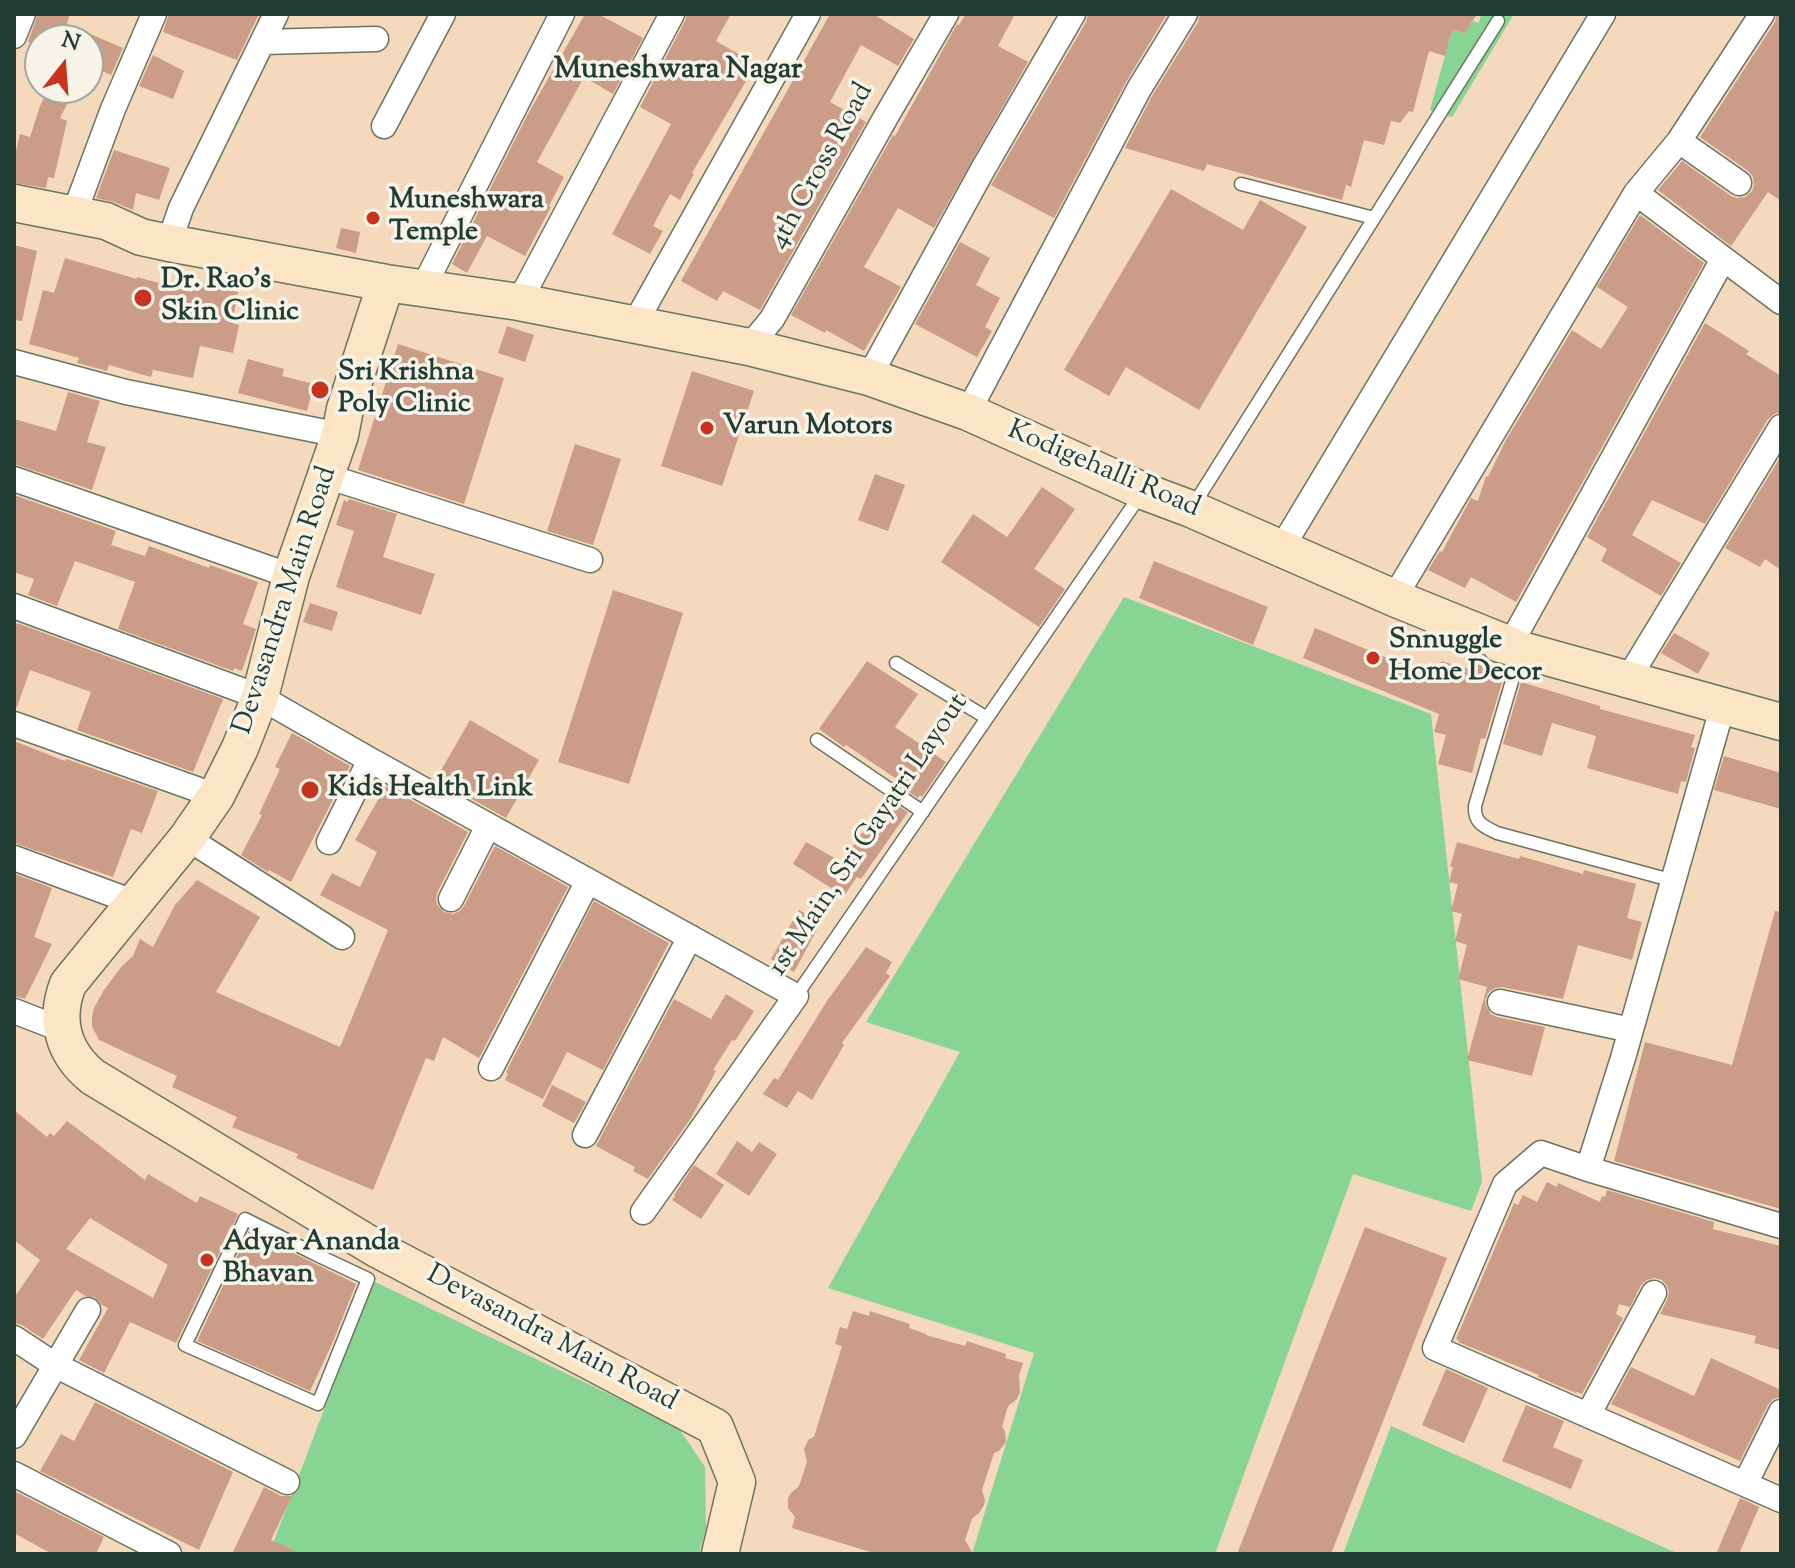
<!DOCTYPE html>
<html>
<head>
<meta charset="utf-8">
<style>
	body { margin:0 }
	#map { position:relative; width:1795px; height:1568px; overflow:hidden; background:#f4d9bc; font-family:"Sorts Mill Goudy",serif }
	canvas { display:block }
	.frame { position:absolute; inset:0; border:16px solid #1f3d34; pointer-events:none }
	.north { position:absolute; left:24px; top:24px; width:80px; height:80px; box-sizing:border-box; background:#f7f3e8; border:2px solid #a1aaa0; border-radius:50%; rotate:17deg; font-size:22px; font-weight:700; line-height:32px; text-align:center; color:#1f3d34 }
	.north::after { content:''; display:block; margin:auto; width:28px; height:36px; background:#c8321e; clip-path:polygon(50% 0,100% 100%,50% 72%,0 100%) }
</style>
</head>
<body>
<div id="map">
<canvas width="1795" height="1568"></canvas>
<div class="frame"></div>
<div class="north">N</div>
</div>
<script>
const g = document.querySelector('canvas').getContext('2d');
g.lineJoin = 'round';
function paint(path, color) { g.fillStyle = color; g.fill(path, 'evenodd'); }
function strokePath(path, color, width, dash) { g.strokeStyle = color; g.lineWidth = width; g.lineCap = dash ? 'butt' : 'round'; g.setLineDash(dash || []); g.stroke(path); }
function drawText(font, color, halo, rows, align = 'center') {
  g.font = font + ' "Sorts Mill Goudy",serif'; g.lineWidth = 7; g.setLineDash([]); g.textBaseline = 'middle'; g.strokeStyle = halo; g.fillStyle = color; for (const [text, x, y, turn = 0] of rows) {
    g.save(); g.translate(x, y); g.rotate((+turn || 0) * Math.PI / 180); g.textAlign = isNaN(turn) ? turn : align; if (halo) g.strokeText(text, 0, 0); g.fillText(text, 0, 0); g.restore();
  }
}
const green = new Path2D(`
	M1481 14H1514L1452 117 1430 110 1452 30 1465 33 1473 21 1479 23Z
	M1124 597 1431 714 1482 1182 1471 1211 1353 1174 1215 1554H972L1034 1353 828 1288 960 1052 866 1022Z
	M373 1281 678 1427 705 1467 706 1528 699 1554H269Z
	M1391 1426 1679 1554H1343Z`);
const building = new Path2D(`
	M38 14H70L67 24 123 48 111 75 88 65V40H40V47L28 42Z
	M169 14H259L237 60 163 32Z
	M585 14H598L643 38 613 94 584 77 537 162 564 177 549 206 551 207 525 256 487 236 467 273 452 264 528 114Z
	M687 14H731L716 41 756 64 692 173 694 174 680 200 670 194 653 226 663 231 650 254 612 234 671 124 640 107 685 21Z
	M830 14H873L914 39 898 66 861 45 830 102 866 122 760 310 723 291 717 301 681 281Z
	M966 14H1015L998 46 1028 62 934 228 898 208 864 267 901 287 864 351 826 330 825 333 791 315 893 135 895 136 957 24 959 25Z
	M1088 14H1167L1126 82 1054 218 991 185 1086 22Z
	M1200 14H1477L1465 33 1452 30 1445 56 1429 51 1413 112 1409 111 1400 123 1391 121 1384 145 1364 140 1351 187 1346 185 1342 200 1207 164 1204 171 1125 148 1152 96 1198 22Z
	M1777 14H1781V201L1768 192 1731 246 1658 190 1682 161 1731 196 1737 198 1745 197 1752 191 1754 185 1753 177 1748 171 1700 137 1775 22Z
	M153 55 184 71 173 99 139 86Z
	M49 88H75L60 118 67 121 54 178 48 177 46 188 14 183V159L20 134 30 137 40 106Z
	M114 150 170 168 159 200 136 193 133 210 114 202 96 198Z
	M1171 189 1243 230 1260 200 1307 227 1199 410 1126 367 1109 396 1064 370Z
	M1640 215 1704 263 1516 602 1471 577 1465 588 1428 570 1440 551 1442 552 1471 498 1478 501 1486 476 1488 477 1506 440 1572 330 1601 349 1628 307 1597 287Z
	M341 228 360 232 356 253 336 248Z
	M960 242 990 258 976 285 1000 298 985 327 992 331 977 357 915 324Z
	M14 245 37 251 22 321 14 320Z
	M65 258 137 279V277L192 292 193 283 238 292 232 323 239 325 233 353 200 346 193 378 153 370 151 377 109 365 107 371 77 363 79 358 29 344 43 290 54 293Z
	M1705 323 1749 351 1746 354 1781 376V412L1775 414 1768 419 1705 524 1652 500 1632 535 1681 563 1661 596 1601 561 1607 549 1587 537Z
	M507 326 534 335 525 362 498 353Z
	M398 344 504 378 464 504 358 470Z
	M248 359 284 369 282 376 314 384 307 411 238 393Z
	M692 371 754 391 722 486 661 466Z
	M68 392 100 401 87 442 106 447 92 490 14 464V419L56 431Z
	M575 444 621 459 593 545 547 531Z
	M1781 456V570L1765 559 1760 567 1725 548Z
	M875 474 905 485 888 531 858 520Z
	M1042 487 1075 509 1034 569 1065 589 1039 627 941 562 973 514 1007 537Z
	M14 495 116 531 111 545 145 556 149 546 209 568 210 565 258 582 243 624 256 629 242 671 234 668 233 671 118 629 135 582 75 561 57 606 28 595 34 579 14 572Z
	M349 499 397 514 383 557 435 574 421 615 336 587 354 531 336 525 344 500 348 502Z
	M1154 561 1268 607 1253 645 1139 598Z
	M613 590 683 613 629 784 558 762Z
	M310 603 338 612 332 631 303 622Z
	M17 623 223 699 193 772 77 730 91 692 30 670 17 707H14V629Z
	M1315 628 1436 678 1441 661 1473 670 1474 663 1499 670 1498 674 1504 676 1485 739 1481 738 1472 773 1438 764 1446 735 1434 732 1439 714 1303 658Z
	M1674 633 1710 653 1698 674 1661 653Z
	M867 661 918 694 895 727 946 762 922 797 920 795 918 798 896 783 898 780 846 745 844 747 819 729Z
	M1521 682 1600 706V709L1695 735 1691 747 1695 748 1686 782 1681 781 1678 794 1587 768 1596 736 1552 723 1542 756 1503 744Z
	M470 720 539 760 506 818 436 779Z
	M292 733 350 766 291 882 269 870 268 872 241 855 262 815 259 814 280 769 275 767Z
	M14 741 65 761 66 759 158 791 142 833 131 829 113 877 14 843Z
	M1724 756 1781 773V809L1714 790Z
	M386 786 468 832 437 893 436 901 438 906 444 912 453 914 460 911 464 906 495 846 568 887 479 1058 443 1037 434 1061 426 1058 373 1190 296 1158 298 1154 232 1127 237 1117 172 1087 177 1076 99 1040 92 1026V1017L94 1008 104 990 122 966 133 956 140 939 153 947 175 905 197 880 260 917 216 992 340 1047 388 930 320 895 332 873 360 887 377 852 355 840Z
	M886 798 908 812 861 879 857 877 844 896 793 864 806 842 842 862Z
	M1457 842 1519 859 1520 856 1583 874 1584 870 1636 884 1627 918 1642 922 1632 960 1578 945 1563 999 1502 987 1495 988 1488 993 1485 1000 1486 1006 1491 1014 1497 1017 1545 1027 1532 1076 1467 1060 1487 987 1458 979 1467 945 1455 941 1462 914 1451 911 1458 884 1449 882 1453 867H1450Z
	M15 874 52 888 34 937 52 944 25 999 14 996Z
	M594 901 669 943 603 1070 567 1052 543 1099 505 1080 508 1074 506 1072Z
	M799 910 821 922 794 972 771 959Z
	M1775 911 1781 912V1209L1614 1161 1645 1042 1732 1065Z
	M866 947 892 962 886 973 890 976 842 1043 844 1045 812 1100 798 1091 787 1108 763 1094 774 1078 778 1080 827 1001Z
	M726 994 754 1011 735 1041 732 1040 713 1070 716 1071 691 1118 648 1179 633 1171 635 1167 596 1146 674 999 711 1019Z
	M552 1085 586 1102 574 1123 542 1106Z
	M14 1110 47 1137 50 1133 54 1136 67 1121 145 1180 148 1174 197 1203 200 1196 238 1214 176 1343 130 1322 104 1373 79 1360 108 1308 102 1305 95 1297 85 1296 76 1290 43 1339 22 1325 14 1323V1298L40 1260 14 1240ZM90 1218 168 1265 153 1298 66 1249Z
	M737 1141 752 1152 759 1142 777 1154 749 1196 716 1174Z
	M694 1165 724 1185 701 1219 672 1200 675 1196 674 1195Z
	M1547 1182 1557 1187 1558 1183 1600 1202 1602 1196 1605 1197 1607 1190 1714 1222 1713 1229 1781 1246V1350L1754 1343 1756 1336 1660 1314 1667 1300 1669 1292 1667 1286 1662 1280 1654 1278 1647 1280 1641 1285 1630 1307 1619 1304 1616 1314 1623 1318 1582 1394 1577 1392 1576 1393 1538 1377 1539 1375 1458 1342 1459 1340 1456 1339 1514 1203 1518 1205 1523 1195 1537 1202Z
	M1365 1227 1447 1258 1331 1554H1237Z
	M249 1231 356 1284 332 1344 310 1391 197 1341Z
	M853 1311 869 1316 870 1311 910 1324 909 1328 926 1334V1335L965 1346 967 1341 1006 1354 1005 1358 1023 1363 1019 1376 1020 1392 1017 1399 1008 1406 1002 1427 1005 1431 1006 1442 999 1451 994 1453 982 1490 985 1500 984 1505 980 1512 972 1519 965 1540 973 1554H877L792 1528 795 1517 788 1508V1498L790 1494 799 1486 807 1462 804 1449 809 1439 814 1437 842 1346 835 1344 840 1327 847 1329Z
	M1711 1358 1781 1390V1397L1773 1399 1768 1405 1740 1461 1611 1404 1631 1367 1694 1396Z
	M1446 1369 1488 1388 1464 1443 1422 1425Z
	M95 1402 233 1472 199 1550 40 1471 61 1434 74 1441Z
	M1526 1405 1564 1421 1553 1447 1583 1460 1571 1489 1502 1461Z
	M264 1487 281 1496H292L271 1540 302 1554H232Z
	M14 1491 104 1537 96 1554H52L14 1533Z
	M1740 1498 1759 1507 1739 1554H1716Z`);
const lane = new Path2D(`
	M1241 184 1374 218
	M1193 506 1498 21
	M1520 654 1475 806C1474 823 1483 826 1497 833L1674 881
	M896 663 987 718
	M817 740 923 812
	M796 996 1141 494
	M315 1254 245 1219 185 1345 318 1404 368 1279 315 1254 331 1224`);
const street = new Path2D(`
	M14 36 23 14
	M263 42 376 39
	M384 126 443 14
	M1679 141 1739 183
	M1636 193 1679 141 1762 14
	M74 214 113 109 154 14
	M169 243 181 208 276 14
	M423 288 562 14
	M519 302 672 14
	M634 325 808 14
	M749 347 772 319 887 115 946 14
	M14 362 126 392 340 435
	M869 377 983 169 1073 14
	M968 412 1139 89 1185 14
	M326 476 590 560
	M14 479 291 576
	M1281 549 1603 14
	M1394 598 1636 193 1781 302
	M14 606 260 697 370 760 796 996 643 1212
	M1510 645 1723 259
	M1628 679 1781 427
	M1723 705 1623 1058 1588 1169 1781 1226
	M14 724 216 796
	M187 838 342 937
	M329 842 370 760
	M14 858 136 903
	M451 899 488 826
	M1500 1002 1631 1030
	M14 1011 63 1030
	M491 1068 588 881
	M585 1135 690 937
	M1588 1169 1541 1153 1505 1184 1435 1348 1781 1500
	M14 1338 55 1365 287 1482
	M1588 1415 1654 1293
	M14 1436 88 1310
	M14 1474 169 1554
	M1745 1484 1781 1412`);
const secondary = new Path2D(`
	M14 203 106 221 141 237 169 243 386 283 345 409 340 435 291 576 260 697 240 748 216 796 187 838 68 984C54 1020 63 1053 93 1077L377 1249 715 1427 737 1482 720 1554
	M386 283 519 302 749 347 869 377 968 412 1143 491 1191 509 1394 598 1510 645 1500 644 1781 722`);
const markers = [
	[373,218,8,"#c8321e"],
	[143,298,10,"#c8321e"],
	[320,390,10,"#c8321e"],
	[707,428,8,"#c8321e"],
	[1373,658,8,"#c8321e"],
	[310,790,10,"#c8321e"],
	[207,1260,8,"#c8321e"]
];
const streetNames = [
	["4th Cross Road",823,167,-61],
	["Kodigehalli Road",1103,471,23],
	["Devasandra Main Road",287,601,-72],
	["1st Main, Sri Gayatri Layout",870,836,-56],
	["Devasandra Main Road",551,1340,28]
];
const poiNames = [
	["Muneshwara",389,202],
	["Temple",389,234],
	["Dr. Rao's",161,282],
	["Skin Clinic",161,314],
	["Sri Krishna",338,374],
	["Poly Clinic",338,406],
	["Varun Motors",723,428],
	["Snnuggle",1389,642],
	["Home Decor",1389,674],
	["Kids Health Link",328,790],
	["Adyar Ananda",223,1244],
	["Bhavan",223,1276]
];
const neighbourhoodNames = [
	["Muneshwara Nagar",678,72]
];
paint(green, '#88d492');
paint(building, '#cb9c87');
strokePath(lane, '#6a7464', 15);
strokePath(street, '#6a7464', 27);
strokePath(secondary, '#6a7464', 39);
strokePath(lane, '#fff', 12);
strokePath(street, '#fff', 24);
strokePath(secondary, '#fce5c4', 36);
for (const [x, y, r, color] of markers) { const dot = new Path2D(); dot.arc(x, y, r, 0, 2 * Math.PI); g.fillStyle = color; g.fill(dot); strokePath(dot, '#f7f3e8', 3); }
drawText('28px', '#1f3d34', '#f7f3e8', streetNames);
drawText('bold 28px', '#1f3d34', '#f7f3e8', poiNames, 'left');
drawText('bold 30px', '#1f3d34', '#f7f3e8', neighbourhoodNames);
</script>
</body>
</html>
